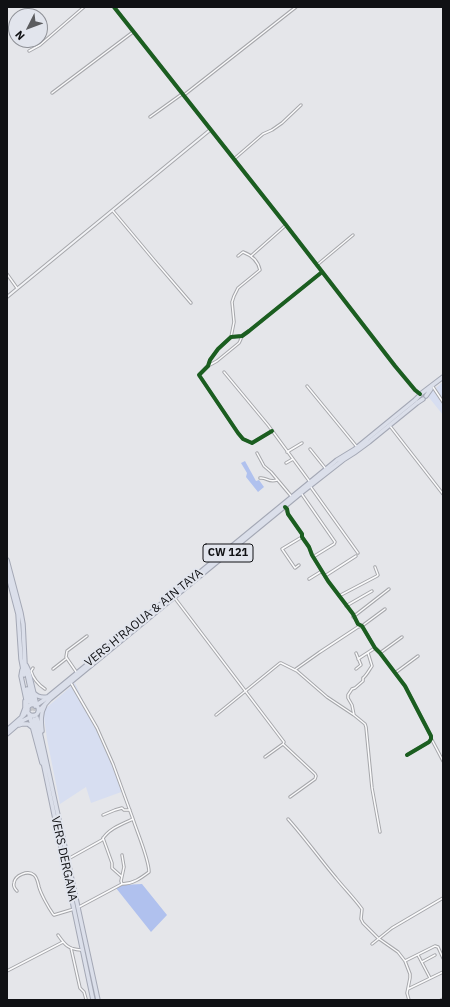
<!DOCTYPE html>
<html>
<head>
<meta charset="utf-8">
<style>
	body { margin:0 }
	#map { position:relative; width:450px; height:1007px; overflow:hidden; background:#e5e6ea; font-family:"IBM Plex Sans",sans-serif }
	canvas { display:block }
	.frame { position:absolute; inset:0; border:8px solid #101114; pointer-events:none }
	.north { position:absolute; left:8px; top:8px; width:40px; height:40px; box-sizing:border-box; background:#e2e5ed; border:1px solid #8e9096; border-radius:50%; rotate:228deg; font-size:11px; font-weight:700; line-height:16px; text-align:center; color:#101114 }
	.north::after { content:''; display:block; margin:auto; width:14px; height:18px; background:#5b5c5f; clip-path:polygon(50% 0,100% 100%,50% 72%,0 100%) }
</style>
</head>
<body>
<div id="map">
<canvas width="450" height="1007"></canvas>
<div class="frame"></div>
<div class="north">N</div>
</div>
<script>
const g = document.querySelector('canvas').getContext('2d');
g.lineJoin = 'round';
function paint(path, color) { g.fillStyle = color; g.fill(path, 'evenodd'); }
function strokePath(path, color, width, dash) { g.strokeStyle = color; g.lineWidth = width; g.lineCap = dash ? 'butt' : 'round'; g.setLineDash(dash || []); g.stroke(path); }
function drawText(font, color, halo, rows, align = 'center') {
  g.font = font + ' "IBM Plex Sans",sans-serif'; g.lineWidth = 4; g.setLineDash([]); g.textBaseline = 'middle'; g.strokeStyle = halo; g.fillStyle = color; for (const [text, x, y, turn = 0] of rows) {
    g.save(); g.translate(x, y); g.rotate((+turn || 0) * Math.PI / 180); g.textAlign = isNaN(turn) ? turn : align; if (halo) g.strokeText(text, 0, 0); g.fillText(text, 0, 0); g.restore();
  }
}
const green = new Path2D(`
	M443 382V415L427 395Z
	M75 683 124 791 91 803 86 787 60 804 47 739 44 717 45 709Z`);
const forest = new Path2D(`
	M245 461 256 481 259 480 264 487 258 492 246 477 247 473 241 463Z
	M142 884 167 915 151 932 116 888 123 885Z`);
const highwayTunnel = new Path2D(`
	M30 702 34 719
	M33 702 37 718`);
const street = new Path2D(`
	M29 51 40 45 84 7
	M52 93 133 32
	M184 95 296 7
	M150 117 182 94
	M234 159 263 134 272 130 282 123 301 105
	M113 211 154 260 191 303
	M251 256 286 225
	M317 265 353 235
	M7 274 17 288
	M231 337 234 322 232 302 234 296 238 288 260 270C258 261 251 255 243 252L238 256
	M208 366 217 361 239 343 240 341 242 336
	M224 372 268 425 310 482
	M307 386 357 447
	M433 387 443 402
	M390 426 443 494
	M272 431 252 443 243 439 238 433 199 375 208 366 210 360 218 349 231 337 242 336 249 331 322 272
	M310 449 326 469
	M287 452 302 443
	M257 453 264 466 271 472 292 497
	M286 463 293 459
	M260 478C267 477 268 483 277 480
	M310 486 358 553
	M301 493 335 542 334 544 313 557
	M285 507 288 514 302 534V537L309 547 312 555 328 581 353 614 358 624 362 626 375 648 380 653 405 686 431 736V739L429 742 407 755
	M299 565 295 568 282 549 302 537
	M325 576 356 556
	M309 579 322 571
	M339 596 377 576 378 575 375 567
	M174 597 284 742 283 744 315 774 316 776 315 779 290 797
	M346 606 372 591
	M353 617 389 589
	M356 653 361 665 356 669
	M380 653 402 637
	M358 659 375 648
	M33 668 31 671C33 678 39 685 45 689
	M53 669 67 658
	M296 669 320 652 358 627 362 626 385 609
	M77 673 66 657 67 651 87 636
	M395 673 418 656
	M71 683 97 728 113 764 133 819
	M216 715 280 663H281L297 671 327 697 354 715 365 724 366 727 372 788 380 832
	M354 715 352 705 348 698V695L352 689 355 688 363 681V678C367 675 369 670 372 666L368 653
	M432 740 443 761
	M265 757 283 744
	M103 815 115 810 122 808 124 810H130
	M288 819C305 838 320 859 336 878 344 888 354 898 362 909L361 919 363 923 378 938 398 952 405 961 410 974V978L407 993 409 1000
	M103 838 112 863V868L121 876
	M68 859 102 840C108 829 122 824 133 819 137 832 149 859 149 872 141 878 133 884 122 884L121 881 124 867 122 855
	M17 891C15 889 13 886 14 883 15 875 28 870 34 875 37 877 38 883 39 887 41 894 48 907 53 914L54 915 74 909
	M79 907 122 884
	M58 935C65 945 68 949 81 950
	M372 944 392 928 443 898
	M71 948 80 988 84 992 86 999 85 1000
	M418 955 430 978
	M405 961 435 946 438 947 443 958
	M422 962 435 955
	M7 971 63 942
	M408 989 443 972
	M441 1000 443 999`);
const secondary = new Path2D(`
	M114 7 286 225 395 366 415 390 420 394
	M7 297 210 130`);
const highway = new Path2D(`
	M422 393 443 377
	M426 396 431 389
	M7 560 21 613 23 624 25 664 33 702
	M7 572 18 614 21 659 24 675
	M26 665 28 669 37 706
	M22 670 21 676 28 709
	M27 689 30 702
	M33 692C37 697 41 698 47 697
	M27.5 710a5.5 5.5 0 1 1 11 0a5.5 5.5 0 1 1-11 0Z
	M35 706 44 700 337 460 355 449 415 400 420 395
	M38 712 50 699 301 493 343 460 354 453 369 442 417 403 423 399
	M29 714 42 763
	M22 716 25 708V701
	M37 718 98 1000
	M34 719 93 1000
	M19 725 22 724H28L33 728
	M7 730 24 715 28 710
	M42 731C41 722 40 714 45 705
	M7 734 22 721 32 716`);
const cycleway = new Path2D(`
	M114 7 286 225 395 366 415 390 420 394
	M272 431 252 443 243 439 238 433 199 375 208 366 210 360 218 349 231 337 242 336 249 331 322 272
	M285 507 287 509 288 514 302 534V537L309 547 312 555 328 581 353 614 358 624 362 626 375 648 380 653 405 686 431 736V739L429 742 407 755`);
const shields = [
	[228,553,50]
];
const shieldNames = [
	["CW 121",228,553]
];
const streetNames = [
	["VERS H'RAOUA & AIN TAYA",144,618,-39],
	["VERS DERGANA",64,859,78]
];
paint(green, '#d7def1');
paint(forest, '#b0c1ee');
strokePath(highwayTunnel, '#c5c6ca', 3.5, [3.5, 2]);
strokePath(street, '#a6a7ab', 3.5);
strokePath(secondary, '#a6a7ab', 4);
strokePath(highway, '#a4a8b5', 5.5);
strokePath(street, '#fbfbfc', 1.5);
strokePath(secondary, '#f2f3f6', 2);
strokePath(highway, '#dbdfea', 3.5);
strokePath(cycleway, '#1b5e20', 4);
for (const [x, y, w] of shields) { const box = new Path2D(); box.roundRect(x - w / 2, y - 9, w, 18, 3); g.fillStyle = '#e2e5ed'; g.fill(box); strokePath(box, '#101114', 1); }
drawText('bold 11px', '#101114', null, shieldNames);
drawText('12px', '#101114', '#e2e5ed', streetNames);
</script>
</body>
</html>
